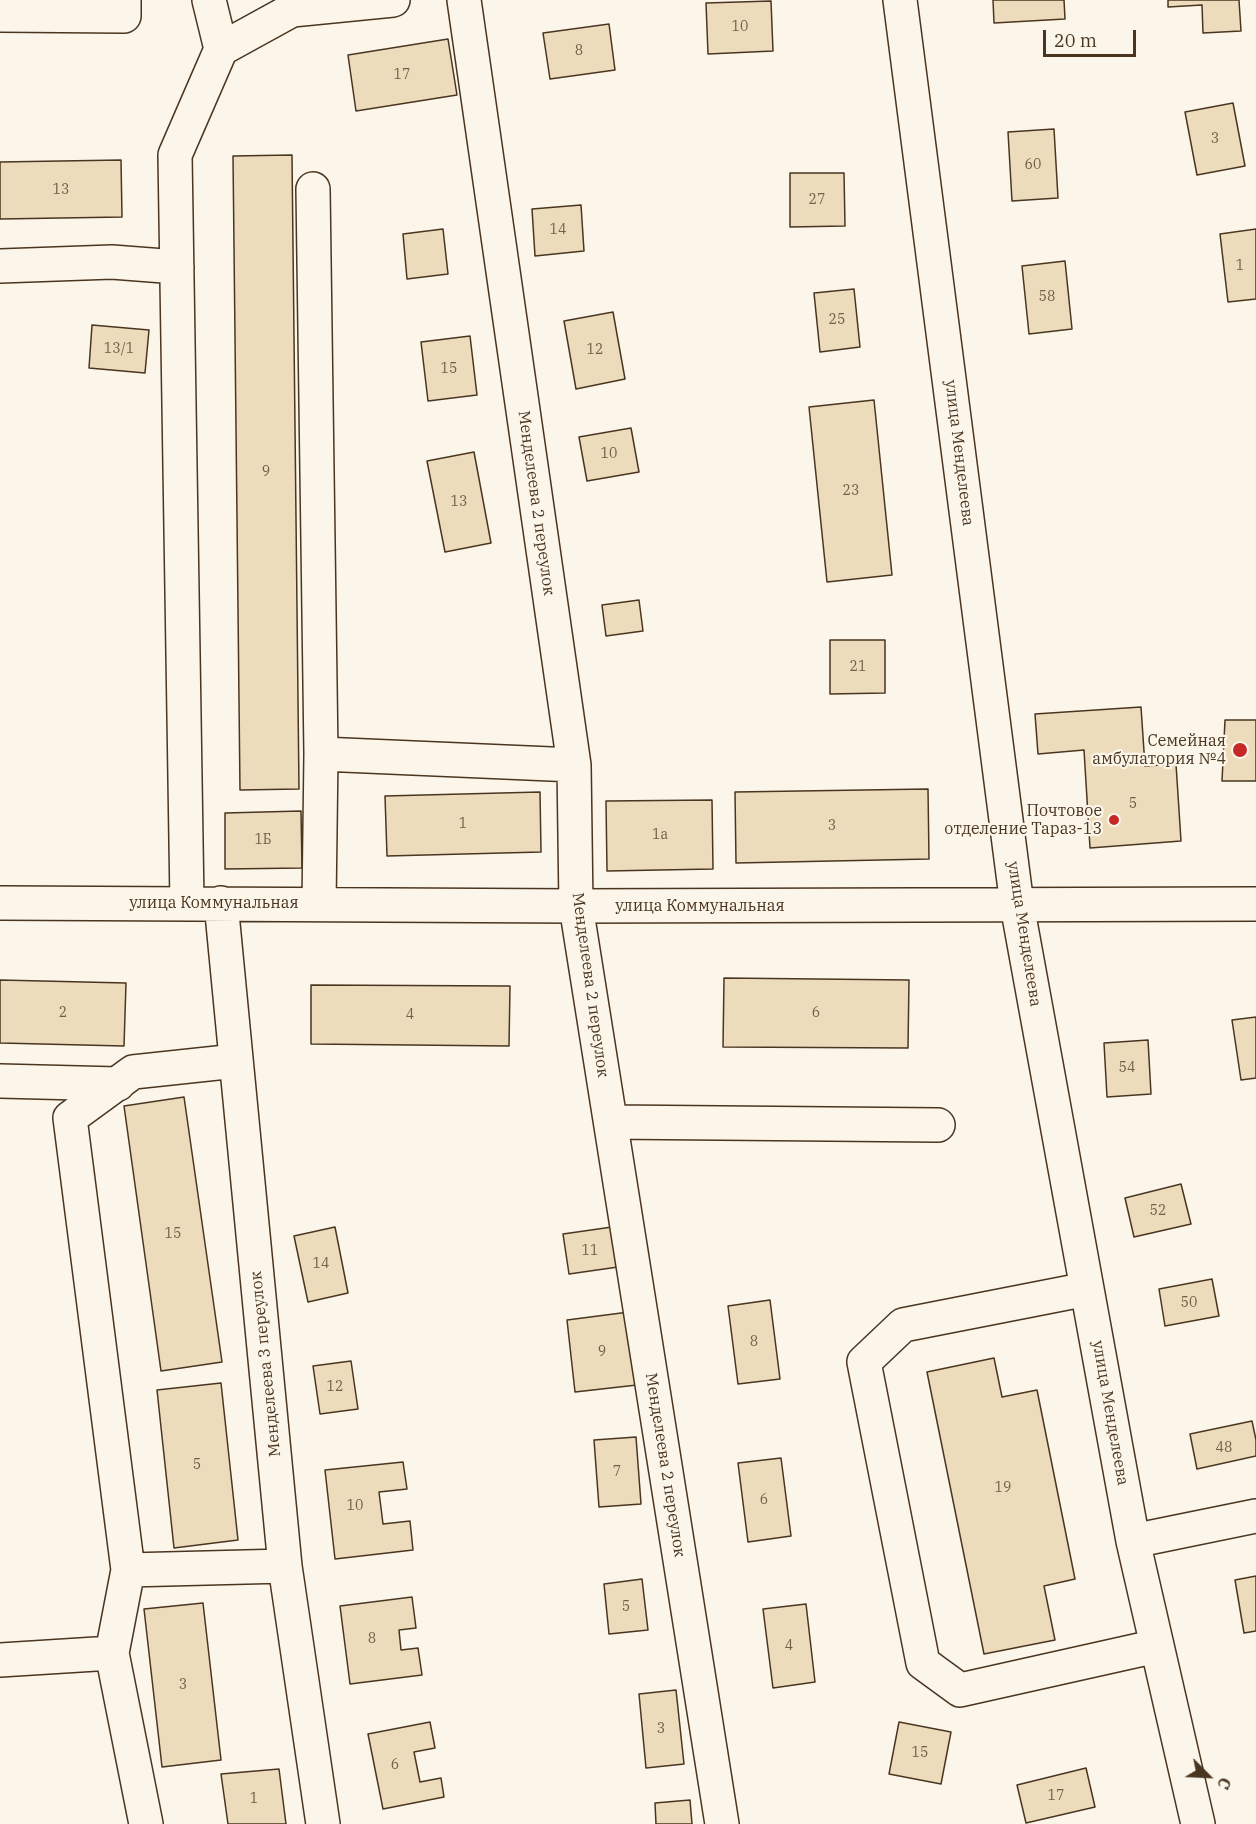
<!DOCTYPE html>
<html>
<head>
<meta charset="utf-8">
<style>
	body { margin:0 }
	#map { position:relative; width:1256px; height:1824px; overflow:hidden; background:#fbf6e9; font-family:"IBM Plex Serif",serif }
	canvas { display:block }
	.north { position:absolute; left:1178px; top:1746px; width:60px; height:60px; -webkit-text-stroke:4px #fbf6e9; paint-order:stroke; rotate:114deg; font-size:16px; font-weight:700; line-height:24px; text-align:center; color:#4a3520 }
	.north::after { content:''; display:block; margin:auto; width:21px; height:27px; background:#4a3520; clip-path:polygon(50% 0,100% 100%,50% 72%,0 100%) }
	.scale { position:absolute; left:1043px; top:30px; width:93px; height:27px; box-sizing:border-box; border:3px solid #4a3520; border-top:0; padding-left:8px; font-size:18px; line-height:21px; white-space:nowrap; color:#4a3520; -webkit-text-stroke:4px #fbf6e9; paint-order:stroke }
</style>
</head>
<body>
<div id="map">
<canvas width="1256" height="1824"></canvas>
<div class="north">С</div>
<div class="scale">20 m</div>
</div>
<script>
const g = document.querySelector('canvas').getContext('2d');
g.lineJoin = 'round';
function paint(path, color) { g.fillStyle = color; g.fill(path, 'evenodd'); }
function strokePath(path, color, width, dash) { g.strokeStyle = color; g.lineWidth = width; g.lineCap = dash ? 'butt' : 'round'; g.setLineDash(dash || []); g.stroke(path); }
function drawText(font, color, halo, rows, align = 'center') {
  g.font = font + ' "IBM Plex Serif",serif'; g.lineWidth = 4.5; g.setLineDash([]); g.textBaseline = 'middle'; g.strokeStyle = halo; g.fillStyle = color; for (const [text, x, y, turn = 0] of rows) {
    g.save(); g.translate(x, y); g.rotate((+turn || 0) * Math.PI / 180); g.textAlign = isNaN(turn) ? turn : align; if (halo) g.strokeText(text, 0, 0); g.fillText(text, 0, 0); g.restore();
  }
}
const building = new Path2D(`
	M993 0H1064L1065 19 994 23Z
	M1168 0H1239L1241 31 1203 33 1202 5 1168 7Z
	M771 1 773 51 708 54 706 3Z
	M609 24 615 70 550 79 543 33Z
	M448 39 457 95 356 111 348 55Z
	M1233 103 1245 166 1197 175 1185 112Z
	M1054 129 1058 198 1012 201 1008 132Z
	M292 155 299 789 240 790 233 156Z
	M121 160 122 217 0 219V162Z
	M790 173H844L845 226 790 227Z
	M581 205 584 251 535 256 532 209Z
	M443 229 448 274 407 279 403 234Z
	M1256 229V299L1228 302 1220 234Z
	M1065 261 1072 329 1029 334 1022 266Z
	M854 289 860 347 820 352 814 293Z
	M613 312 625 379 576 389 564 321Z
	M92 325 149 330 145 373 89 368Z
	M470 336 477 395 428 401 421 342Z
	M874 400 892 575 827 582 809 407Z
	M631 428 639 472 587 481 579 437Z
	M474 452 491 543 445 552 427 461Z
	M639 600 643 631 606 636 602 605Z
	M830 640H885V693L830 694Z
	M1141 707 1145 766 1176 764 1181 841 1090 848 1084 750 1038 754 1035 714Z
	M1225 720H1256V781H1222Z
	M928 789 929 859 736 863 735 792Z
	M540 792 541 852 387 856 385 796Z
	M712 800 713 869 607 871 606 801Z
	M301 811 302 868 225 869V813Z
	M724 978 909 980 908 1048 723 1047Z
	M0 980 126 983 124 1046 0 1043Z
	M311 985 510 986 509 1046 311 1044Z
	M1256 1017V1078L1241 1080 1232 1020Z
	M1148 1040 1151 1094 1107 1097 1104 1043Z
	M184 1097 222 1362 161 1371 124 1106Z
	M1181 1184 1191 1224 1134 1237 1125 1198Z
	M335 1227 348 1293 308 1302 294 1236Z
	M612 1227 618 1267 569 1274 563 1234Z
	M1212 1279 1219 1316 1165 1326 1159 1289Z
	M770 1300 780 1379 738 1384 728 1306Z
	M629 1312 637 1385 575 1392 567 1320Z
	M994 1358 1002 1397 1037 1390 1075 1579 1044 1586 1055 1640 984 1654 927 1372Z
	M351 1361 358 1409 320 1414 313 1366Z
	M221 1383 238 1540 174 1548 157 1390Z
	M1252 1421 1256 1440V1456L1197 1469 1190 1434Z
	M636 1437 641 1504 599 1507 594 1440Z
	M781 1458 791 1536 748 1542 738 1463Z
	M403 1462 407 1489 379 1492 383 1524 410 1521 413 1550 335 1559 325 1470Z
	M1256 1576V1631L1244 1633 1235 1580Z
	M642 1579 648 1630 609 1634 604 1584Z
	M412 1597 416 1628 399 1630 401 1650 418 1648 422 1675 350 1684 340 1606Z
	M203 1603 221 1760 162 1767 144 1609Z
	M806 1604 815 1682 773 1688 763 1609Z
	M676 1690 684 1764 646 1768 639 1694Z
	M430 1722 435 1748 414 1752 420 1782 441 1778 444 1797 383 1809 368 1734Z
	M899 1722 951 1732 941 1784 889 1774Z
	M1086 1768 1095 1807 1026 1823 1017 1785Z
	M279 1769 286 1824H228L221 1774Z
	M690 1800 692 1824H656L655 1803Z`);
const minor = new Path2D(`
	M209 0 221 49
	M464 0 574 765 576 906 722 1824
	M900 0 1017 905 1133 1541 1198 1824
	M0 15 124 16V0
	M313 189 321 754 574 765
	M0 266 112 262 177 267
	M0 903 576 906 1256 904
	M187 903 175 155 221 49 292 10 393 0
	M221 903 285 1566 323 1824
	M319 904 321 754
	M0 1081 118 1084
	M611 1122 938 1125
	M1087 1289 903 1325 864 1362 923 1663 960 1690 1157 1646
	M1133 1541 1256 1516
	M128 1570 70 1118 133 1072 236 1061
	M0 1660 112 1653
	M146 1824 112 1653 128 1570 285 1566`);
const markers = [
	[1240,750,8,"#c62828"],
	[1114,820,6,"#c62828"]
];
const numberNames = [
	["10",740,27],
	["8",579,51],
	["17",402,75],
	["3",1215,139],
	["60",1033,165],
	["13",61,190],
	["27",817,200],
	["14",558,230],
	["1",1240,266],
	["58",1047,297],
	["25",837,320],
	["13/1",119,349],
	["12",595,350],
	["15",449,369],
	["10",609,454],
	["9",266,472],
	["23",851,491],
	["13",459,502],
	["21",858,667],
	["5",1133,804],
	["1",463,824],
	["3",832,826],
	["1а",660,835],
	["1Б",263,840],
	["2",63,1013],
	["6",816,1013],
	["4",410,1015],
	["54",1127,1068],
	["52",1158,1211],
	["15",173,1234],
	["11",590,1251],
	["14",321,1264],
	["50",1189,1303],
	["8",754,1342],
	["9",602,1352],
	["12",335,1387],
	["48",1224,1448],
	["5",197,1465],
	["7",617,1472],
	["19",1003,1488],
	["6",764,1500],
	["10",355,1506],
	["5",626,1607],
	["8",372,1639],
	["4",789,1646],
	["3",183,1685],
	["3",661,1729],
	["15",920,1753],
	["6",395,1765],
	["17",1056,1796],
	["1",254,1799]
];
const streetNames = [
	["улица Менделеева",959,453,83],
	["Менделеева 2 переулок",536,503,82],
	["улица Коммунальная",214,903],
	["улица Коммунальная",700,906],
	["улица Менделеева",1024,934,81],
	["Менделеева 2 переулок",590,985,82],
	["Менделеева 3 переулок",266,1364,-96],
	["улица Менделеева",1110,1413,80],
	["Менделеева 2 переулок",665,1465,81]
];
const poiNames = [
	["Семейная",1226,741],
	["амбулатория №4",1226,759],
	["Почтовое",1102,811],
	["отделение Тараз-13",1102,829]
];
paint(building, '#ecdcbc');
strokePath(building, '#4a3520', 1.5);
strokePath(minor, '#4a3520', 36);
strokePath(minor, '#fbf6e9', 33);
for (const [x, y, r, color] of markers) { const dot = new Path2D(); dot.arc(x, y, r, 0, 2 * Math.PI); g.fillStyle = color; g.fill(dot); strokePath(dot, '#fbf6e9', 2); }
drawText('14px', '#725f47', null, numberNames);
drawText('16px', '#4a3520', '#fbf6e9', streetNames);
drawText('16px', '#4a3520', '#fbf6e9', poiNames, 'right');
</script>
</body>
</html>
